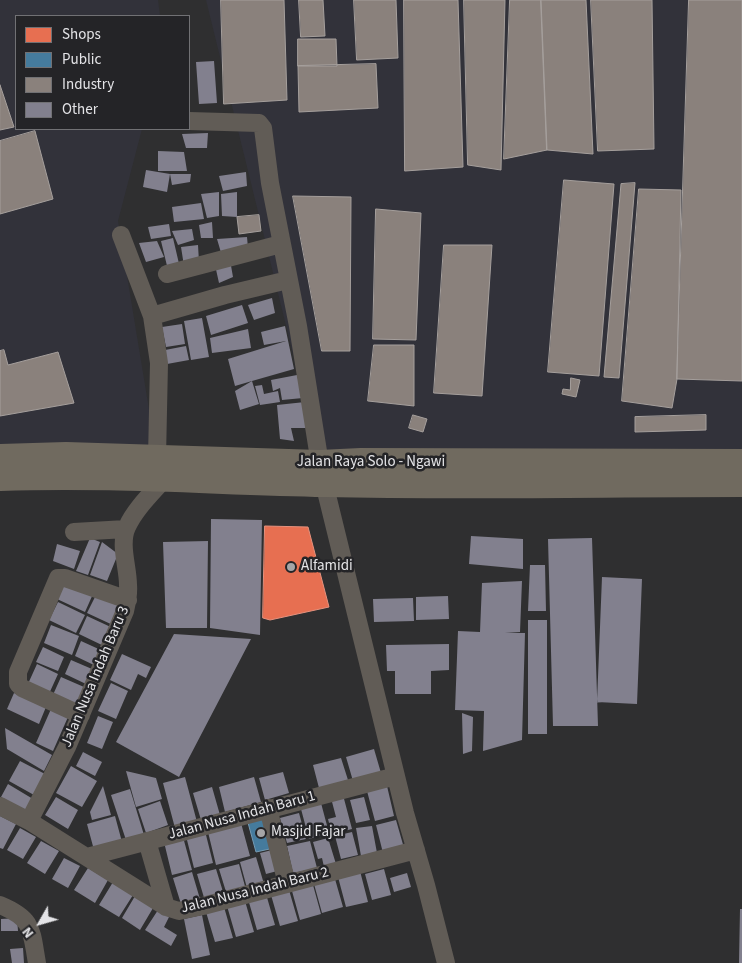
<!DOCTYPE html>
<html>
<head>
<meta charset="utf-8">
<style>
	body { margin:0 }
	#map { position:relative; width:742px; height:963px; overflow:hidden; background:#2f2f30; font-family:"Source Sans 3",sans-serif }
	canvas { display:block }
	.legend { position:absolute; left:15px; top:15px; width:175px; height:115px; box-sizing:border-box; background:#242427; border:1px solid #717174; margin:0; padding:6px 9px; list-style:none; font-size:15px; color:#e4e4e7 }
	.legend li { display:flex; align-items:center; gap:10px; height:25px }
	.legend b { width:25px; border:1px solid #717174 }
	.north { position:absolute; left:15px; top:898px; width:50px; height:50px; -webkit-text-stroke:4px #242427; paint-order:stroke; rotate:232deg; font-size:14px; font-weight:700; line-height:20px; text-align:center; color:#e4e4e7 }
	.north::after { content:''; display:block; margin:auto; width:18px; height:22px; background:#e4e4e7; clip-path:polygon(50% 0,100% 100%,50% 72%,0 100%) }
</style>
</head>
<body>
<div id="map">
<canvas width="742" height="963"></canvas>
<ul class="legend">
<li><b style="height:14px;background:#e76f51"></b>Shops</li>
<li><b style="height:14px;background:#457b9d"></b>Public</li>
<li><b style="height:14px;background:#8a817c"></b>Industry</li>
<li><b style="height:14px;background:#82808e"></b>Other</li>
</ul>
<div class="north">N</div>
</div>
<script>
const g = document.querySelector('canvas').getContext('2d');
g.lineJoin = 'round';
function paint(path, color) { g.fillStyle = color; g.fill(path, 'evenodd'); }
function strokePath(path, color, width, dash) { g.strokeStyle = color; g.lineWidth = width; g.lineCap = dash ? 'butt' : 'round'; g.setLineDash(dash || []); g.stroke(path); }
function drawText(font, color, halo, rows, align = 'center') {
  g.font = font + ' "Source Sans 3",sans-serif'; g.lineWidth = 5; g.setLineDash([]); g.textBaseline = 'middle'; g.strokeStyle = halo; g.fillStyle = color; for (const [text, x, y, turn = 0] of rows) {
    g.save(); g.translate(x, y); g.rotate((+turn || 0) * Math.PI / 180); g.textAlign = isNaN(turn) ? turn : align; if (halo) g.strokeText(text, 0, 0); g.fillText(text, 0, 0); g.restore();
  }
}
const built = new Path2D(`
	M0 0H158L160 16H16V129H142L118 221 157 458 0 454Z
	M206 0H742V454L320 464Z`);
const shops = new Path2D(`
	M265 526 308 527 329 607 270 620 263 618Z`);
const public = new Path2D(`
	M266 814 274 848 256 852 247 819Z`);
const industry = new Path2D(`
	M221 0H284L287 100 224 104Z
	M299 0H323L325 36 301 37Z
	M354 0H396L398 58 357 60Z
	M404 0H458L463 167 405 171Z
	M464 0H505L501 170 468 165Z
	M510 0H541L547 150 504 159Z
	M541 0H586L593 154 547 150Z
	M591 0H652L654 149 598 151Z
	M689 0H742V381L677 379Z
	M298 39H336L337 66H298Z
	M376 64 378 108 299 112 298 66Z
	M0 85 14 127 0 130Z
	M35 131 53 199 0 214V141Z
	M564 180 614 184 599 376 548 372Z
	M635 183 619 378 604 377 621 184Z
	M639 189 681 190 677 379 672 408 622 401Z
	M293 196 351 197 350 351H322Z
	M376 209 421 213 416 340 373 339Z
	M259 215 261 231 239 234 237 217Z
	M444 245H492L482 396 434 393Z
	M374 345H414V406L368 401Z
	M4 350 8 365 58 352 74 403 0 416V351Z
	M571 378 580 380 576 397 562 394 563 389 570 390Z
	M413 415 427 419 423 432 409 428Z
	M706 415V430L635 432V417Z`);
const building = new Path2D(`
	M214 61 217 103 199 104 196 62Z
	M208 133 207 148H186L182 134Z
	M158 151 184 152 187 171H158Z
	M146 170 170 174 167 192 143 187Z
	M246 172 247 186 223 191 219 176Z
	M170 174H191L190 182 172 185Z
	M219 192V216L207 218 201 194Z
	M237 192V217L222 216 221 194Z
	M201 203 204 219 174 222 172 207Z
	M212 222 213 238H201L199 225Z
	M169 224 171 236 151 239 148 227Z
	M192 229 194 240 178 245 172 231Z
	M247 237 248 248 222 256 217 239Z
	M173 238 180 268 168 270 161 241Z
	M157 241 164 257 146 262 139 243Z
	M198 245 199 262 184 266 181 247Z
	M230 260 233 277 219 283 215 265Z
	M272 298 275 313 254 320 248 305Z
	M242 305 248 323 211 335 206 316Z
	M202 318 209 357 191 360 184 321Z
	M182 324 185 344 166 347 162 327Z
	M285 326 294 369 252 381 259 404 240 410 235 391 252 381 235 386 228 359 286 341 264 345 261 332Z
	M248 329 251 348 212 353 210 338Z
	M186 346 189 360 167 364 165 350Z
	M297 375 303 398 282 400 280 388 273 391 271 380Z
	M262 385 264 394 278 391 280 402 260 405 255 386Z
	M305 402 307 428H291L294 441 280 439 277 405Z
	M211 519 262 520 260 635 210 628Z
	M471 536 523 539V569L469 564Z
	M90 538 100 542 88 575 76 571Z
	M592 538 598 726H553L548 539Z
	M208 541 207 628H166L163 542Z
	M102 542 118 554 107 581 90 575Z
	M57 544 80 551 74 569 53 561Z
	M530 565H545L546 611H528Z
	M602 577 642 579 637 704 597 702Z
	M66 581 93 594 85 612 57 599Z
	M522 581 520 632 505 633H525L522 740 483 751 484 711 455 710 458 631 480 632 482 583Z
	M96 595 123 608 115 626 87 613Z
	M448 596 449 619 416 620V597Z
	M413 598 414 621 374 622 373 599Z
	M58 602 85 615 76 633 49 620Z
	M87 616 115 629 106 647 79 634Z
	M528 620H547V734H528Z
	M51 625 79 636 72 655 44 643Z
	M174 634 251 639 179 777 116 742Z
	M81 641 103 651 96 666 75 656Z
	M449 644V670L431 671V694H395V671H387L386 645Z
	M43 647 64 657 58 671 36 662Z
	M122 654 151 667 146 678 138 674 131 690 110 680Z
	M71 660 92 669 86 684 65 674Z
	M37 664 58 674 48 696 27 686Z
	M61 677 84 687 75 707 52 697Z
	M111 683 128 691 116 719 98 711Z
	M14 693 46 707 39 724 7 709Z
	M51 709 68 717 53 751 36 743Z
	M462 713 473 717 472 751 463 754Z
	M98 716 113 722 102 749 87 743Z
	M5 728 52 755 44 771 7 749Z
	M374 749 381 773 353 781 346 757Z
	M83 752 102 762 95 776 76 766Z
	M341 758 348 780 319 788 313 765Z
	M20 761 45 774 34 795 9 781Z
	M71 766 97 781 82 807 56 793Z
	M126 771 156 778 162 799 136 807Z
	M283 772 289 793 265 800 259 778Z
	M185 777 197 822 175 828 163 783Z
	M254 777 261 802 225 812 219 787Z
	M8 784 33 799 26 811 1 797Z
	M103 786 111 815 92 820 90 812Z
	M387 786 394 816 375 821 367 791Z
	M212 787 220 815 201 820 193 793Z
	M130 789 144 835 126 840 111 795Z
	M343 795 352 829 332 834 328 819 336 817 331 798Z
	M56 797 78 810 68 829 45 815Z
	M364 797 370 820 356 823 350 800Z
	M160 801 168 825 146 833 138 809Z
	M321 803 329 833 309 839 301 809Z
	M299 813 306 839 287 843 280 818Z
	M0 816 16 824 3 849 0 848Z
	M115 816 122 842 94 850 87 824Z
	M396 820 404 848 383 853 376 825Z
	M241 823 250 856 216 865 208 832Z
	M372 826 377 853 361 856 356 828Z
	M20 828 36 837 23 859 7 850Z
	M205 831 213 863 194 868 186 836Z
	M352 832 358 855 341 859 335 836Z
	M183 837 192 870 172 875 164 842Z
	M328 838 336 864 324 867 322 858 318 859 313 842Z
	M41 841 59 851 45 874 27 863Z
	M310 841 317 868 293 873 287 846Z
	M276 849 281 870 266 874 260 853Z
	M256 857 264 884 247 888 240 862Z
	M64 858 80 866 68 888 52 879Z
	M239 864 246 890 227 895 219 869Z
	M88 868 108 880 95 903 74 890Z
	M216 869 224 895 205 901 197 874Z
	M384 869 391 895 372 900 365 874Z
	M360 871 368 902 346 907 338 877Z
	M192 872 200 899 181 904 173 878Z
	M407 873 411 887 394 892 390 878Z
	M335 879 343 907 322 913 314 884Z
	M113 882 133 895 119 917 99 905Z
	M313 885 321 914 300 920 292 891Z
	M289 890 298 921 280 926 271 895Z
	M266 894 275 925 257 930 248 899Z
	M135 896 153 908 140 930 122 918Z
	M245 901 254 932 236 937 227 906Z
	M224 907 233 938 215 942 206 912Z
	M740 909H742V963H739Z
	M158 910 169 917 164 927 177 935 171 946 145 930Z
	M202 915 210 955 192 959 184 919Z
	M17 918 18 931H1V919Z
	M23 948 24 963H12L10 949Z`);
const street = new Path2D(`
	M189 121 259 123 263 128 270 183 298 326 320 464
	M121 235 152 316 159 363 157 458
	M167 274 281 244
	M152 316 225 295 288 280
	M324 483 405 813 426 885 446 963
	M74 532 126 529
	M81 715 22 688 18 684V672L58 578H65L128 600
	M0 806 29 821 166 907 179 911 203 906 416 850
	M268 808 287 884
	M29 821 67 747 125 611C127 602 129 594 128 585 128 567 119 544 127 527 135 509 152 493 165 478
	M147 841 166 907
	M87 857 396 776
	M0 905C34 919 31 930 37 963`);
const highway = new Path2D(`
	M0 458 66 456 320 464 361 462 742 463
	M0 477C109 473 217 481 325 483 464 486 603 483 742 483`);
const markers = [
	[291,567,5,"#a5a5a7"],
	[261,833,5,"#a5a5a7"]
];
const streetNames = [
	["Jalan Raya Solo - Ngawi",371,463],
	["Jalan Nusa Indah Baru 3",96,677,-67],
	["Jalan Nusa Indah Baru 1",242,816,-15],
	["Jalan Nusa Indah Baru 2",255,891,-14]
];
const poiNames = [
	["Alfamidi",301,567],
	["Masjid Fajar",271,833]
];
paint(built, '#32323a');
paint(shops, '#e76f51');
strokePath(shops, '#e6927e', 1);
paint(public, '#457b9d');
strokePath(public, '#759ab3', 1);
paint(industry, '#8a817c');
strokePath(industry, '#a59f9c', 1);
paint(building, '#82808e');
strokePath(street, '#615c56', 18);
strokePath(highway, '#706a5f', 28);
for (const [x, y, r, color] of markers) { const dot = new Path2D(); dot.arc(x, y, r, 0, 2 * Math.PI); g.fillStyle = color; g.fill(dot); strokePath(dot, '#242427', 2); }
drawText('15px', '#e4e4e7', '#242427', streetNames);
drawText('15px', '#e4e4e7', '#242427', poiNames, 'left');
</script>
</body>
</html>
